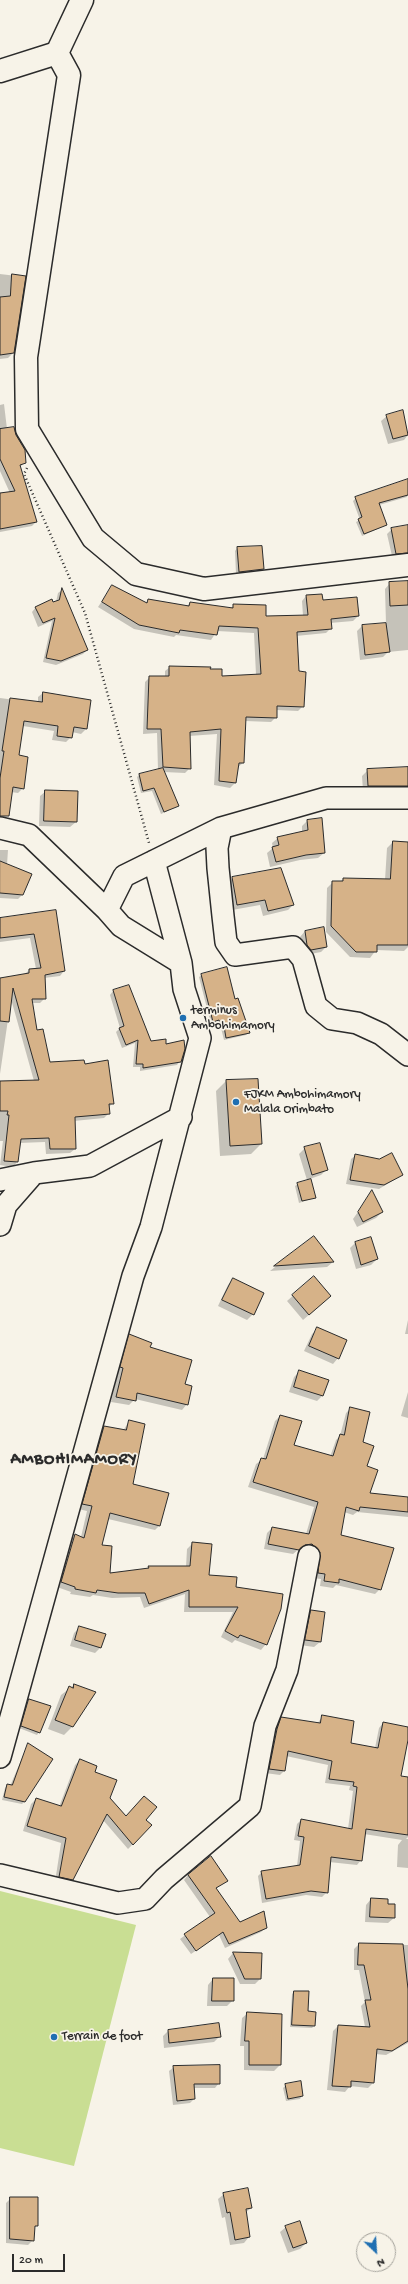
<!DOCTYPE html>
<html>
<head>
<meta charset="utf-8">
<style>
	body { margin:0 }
	#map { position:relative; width:408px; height:2284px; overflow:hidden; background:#f7f3e8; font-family:"Gochi Hand",sans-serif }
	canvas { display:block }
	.north { position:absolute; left:356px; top:2232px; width:40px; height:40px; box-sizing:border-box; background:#f7f3e8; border:1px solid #a5a39c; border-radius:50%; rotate:155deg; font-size:11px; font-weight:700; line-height:16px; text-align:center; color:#2b2b2b }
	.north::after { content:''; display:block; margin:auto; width:14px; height:18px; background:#1f6fb2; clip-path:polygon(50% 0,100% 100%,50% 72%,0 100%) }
	.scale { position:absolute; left:12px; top:2254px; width:53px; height:18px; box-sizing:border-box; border:2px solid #2b2b2b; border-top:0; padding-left:5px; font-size:12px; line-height:14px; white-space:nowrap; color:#2b2b2b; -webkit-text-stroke:3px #f7f3e8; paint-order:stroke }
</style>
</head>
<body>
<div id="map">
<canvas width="408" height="2284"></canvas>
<div class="north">N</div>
<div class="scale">20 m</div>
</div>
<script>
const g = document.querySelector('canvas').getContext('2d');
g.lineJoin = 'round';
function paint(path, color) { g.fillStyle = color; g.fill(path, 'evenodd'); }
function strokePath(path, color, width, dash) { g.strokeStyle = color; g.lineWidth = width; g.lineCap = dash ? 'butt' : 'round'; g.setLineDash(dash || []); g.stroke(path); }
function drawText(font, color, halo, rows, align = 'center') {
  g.font = font + ' "Gochi Hand",sans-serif'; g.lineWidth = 3.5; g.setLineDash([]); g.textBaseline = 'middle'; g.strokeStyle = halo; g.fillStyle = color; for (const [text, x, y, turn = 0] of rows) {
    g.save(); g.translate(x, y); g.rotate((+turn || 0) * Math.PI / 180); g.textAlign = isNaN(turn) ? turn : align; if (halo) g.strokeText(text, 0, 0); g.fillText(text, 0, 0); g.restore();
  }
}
const green = new Path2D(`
	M0 1891 136 1925 74 2166 0 2148Z`);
const shadow = new Path2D(`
	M0 274 25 277 13 353 8 358 0 359Z
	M4 404 7 429 25 462 20 467 36 522 32 526 0 532V494L10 493 0 471V405Z
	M403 413 408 435 404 440 388 444 381 421 387 416Z
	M408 489 407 497 379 505 386 525 362 536 356 522 360 520 353 501 356 498Z
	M408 527V553L392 556 387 534 392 529Z
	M237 548 263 569 260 572 236 574 235 551Z
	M390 583H408V650L388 652 383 657 360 660 357 631 362 626 386 624 385 589Z
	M112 586 145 603 148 601 187 606 190 603 231 608 234 605 265 617 303 616 302 601 306 596 358 616 353 621 330 623 331 628 326 633 296 636 298 672 303 706 298 711 276 710V717L271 722 245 721 243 763 238 767 235 783 230 788 214 785 217 734 189 736 190 768 185 773 164 772 178 806 161 814 152 791 141 793 137 777 140 774 158 770 157 733 143 734 145 682 150 677H165V671L170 667 209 670 221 677 256 675 254 633 217 631 211 640 176 635 174 637 134 629 98 607Z
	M62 590 87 650 83 654 56 665 43 662 52 621 38 627 32 612 36 607 56 602 58 593Z
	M43 693 90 701 86 729 81 734 72 732 71 737 66 742 52 740 54 731 23 726 18 756 23 788 18 793 11 792 0 806V698L38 703V697Z
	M408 768V794L363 791 362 776 368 770Z
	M46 791 76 822 70 827 39 826 40 796Z
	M307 821 324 853 318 858 300 860 270 867 267 853 273 848 272 843 278 838 302 832V826Z
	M393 842 408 843V947L404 951 376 950 370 958 350 957 326 932 327 888 333 882H340L343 879 385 880 387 848Z
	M0 850H8L7 865 23 894 18 899 0 898Z
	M280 870 293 905 288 910 263 916 260 905 232 910 227 883 232 878Z
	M55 911 64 971 60 976 44 978 45 998 40 1003H32L36 1031 49 1063 84 1065 112 1104 108 1108 109 1113 104 1118 74 1121 75 1149 70 1153 46 1154 45 1142 19 1143 17 1162 13 1167 0 1165 3 1141H0V1082L34 1081 11 999 0 1074V979L24 975 29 970 36 969 30 938 0 942V919Z
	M305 931 326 947 321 952 305 955 302 951 300 937Z
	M202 975 234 1000 249 1032 246 1035 224 1040 221 1028 218 1029 217 1021 211 1024 199 977Z
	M129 986 151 1042 165 1045 180 1061 177 1065 140 1071V1067H133L135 1043 122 1048 116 1032 120 1028 110 995 113 991Z
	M226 1081 261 1144 251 1154 220 1156 216 1091Z
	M305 1148 326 1170 321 1175 307 1180 299 1154Z
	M356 1155 402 1175 379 1189 346 1184 351 1159Z
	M298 1184 314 1198 299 1203 295 1186Z
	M372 1192 382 1212 376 1218 357 1227 353 1219Z
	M313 1237 333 1262 327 1267 270 1271Z
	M370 1239 377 1259 371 1265 356 1269 350 1248 355 1243Z
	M314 1277 324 1302 303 1320 287 1301Z
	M233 1279 253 1314 247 1320 218 1306 228 1285Z
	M408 1320V1334H405Z
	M318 1329 338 1358 333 1364 304 1351 312 1334Z
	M130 1335 149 1348 183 1385 187 1404 182 1410 135 1399 129 1405 111 1402 118 1373 116 1372 125 1340Z
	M300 1371 327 1381 322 1396 317 1401 289 1392 294 1377Z
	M408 1392V1418L401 1416Z
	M351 1408 362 1443 369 1494 408 1498V1517L357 1512 353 1515 344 1512 340 1536 380 1589 375 1594 336 1585 333 1588 320 1586 321 1579 313 1578 306 1549H299L293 1554 264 1549 267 1533 272 1528 306 1534 314 1507 248 1487 256 1464 263 1459 275 1421 280 1416 293 1446 330 1457 336 1440 340 1436 346 1413Z
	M129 1421 131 1485 160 1525 155 1530 108 1519 100 1546 108 1575 145 1570 148 1567H186L187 1549 192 1544 208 1576 235 1588 266 1644 261 1650 235 1640 232 1643 221 1637 233 1612H184L185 1594 144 1608 140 1597 112 1598 93 1595 90 1597 70 1594 71 1592 57 1587 70 1541 75 1535 81 1537 87 1511 78 1509 99 1432 104 1427 123 1431Z
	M311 1611 320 1642 314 1647 300 1645 306 1617Z
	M80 1627 100 1648 95 1653 70 1646 74 1633Z
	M74 1685 94 1693 72 1727 64 1735 48 1729 61 1695Z
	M29 1700 39 1732 37 1735 19 1728Z
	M322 1717 350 1744 375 1748 379 1728 383 1723 408 1728 400 1777 408 1778V1837L406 1839H408V1868L397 1867 398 1845 402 1840 364 1834 361 1860 357 1865 329 1862 327 1892 322 1897 306 1895 262 1903 258 1876 262 1872 297 1866 300 1841 294 1840 297 1824 301 1820 348 1829 353 1791 349 1790 350 1786 325 1783 328 1765 286 1756 284 1771 280 1775 265 1773 273 1735 277 1723 282 1718 317 1724Z
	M28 1744 24 1802 22 1804 2 1800 5 1788 7 1785 10 1786Z
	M80 1760 126 1818 144 1820 133 1844 128 1849 103 1820 73 1879 67 1885 55 1882 61 1843 23 1831 31 1804 36 1799 59 1807 75 1765Z
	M188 1875 226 1880 216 1889 239 1923 266 1928 261 1932 225 1948 219 1935 191 1954 180 1939 210 1917 184 1880Z
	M371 1899 387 1905 394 1918 388 1923 365 1922 366 1905Z
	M359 1944 408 1945V2043L386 2055 375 2054 373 2083 368 2088 350 2086 345 2092 327 2090 333 2031 338 2026 365 2027 361 2006 365 2002 359 1970H354V1949Z
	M233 1953 261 1954 260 1979 255 1984H240L228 1959Z
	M213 1979 233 2000 227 2006H207L208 1985Z
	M294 1992 314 2026 312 2028 290 2027 292 1994Z
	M248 2013 281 2015 280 2065 274 2071 244 2070V2046H240L242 2018Z
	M168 2031 220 2036 214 2042 164 2048 163 2036Z
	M174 2067 219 2083 215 2088H193L194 2099 190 2103 173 2105 169 2071Z
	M286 2085 302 2096 300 2099 286 2101 283 2088Z
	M224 2194 251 2208 245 2213 249 2237 244 2243 230 2245 225 2217 222 2218 218 2199Z
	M11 2198 37 2225 34 2228 33 2240 28 2245 6 2243V2203Z
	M286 2227 306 2243 300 2249 288 2253 280 2232Z`);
const building = new Path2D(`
	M12 274 26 276 14 353 0 355V297L10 296Z
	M403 410 408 435 393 439 386 415Z
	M14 427 16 435 25 450 26 463 20 465 37 522 0 529V493L15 491 0 459V429Z
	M408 479V495L379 503 387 525 364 534 358 519 362 517 355 497Z
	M408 525V553L396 554 391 528Z
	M262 546 264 569 239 572 237 547Z
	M408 581V605L390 606 389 582Z
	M112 585 147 603 148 599 189 606 190 602 233 608V604L266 605V616L308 615 306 595 322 594 323 600 357 597 359 616 331 619 332 629 297 632 299 671 306 672 304 707 277 706V718L246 717 244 763H239L236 783 219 781 221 729 190 732 191 769 163 767 161 729H147L149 676H169V666L211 667 210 669H222V676L261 674 258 628 219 626 217 635 180 630 179 633 139 625 102 602Z
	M62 588 88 650 61 661 46 658 55 618 43 623 35 607 52 599 53 602 59 600Z
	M386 623 390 652 365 655 362 625Z
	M43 692 91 700 87 729 74 727 72 738 57 736 58 726 24 721 19 755 28 757 24 789 13 787 9 816H0V778L4 751H2L10 698 42 702Z
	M408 767V786H368L367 769Z
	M163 768 179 806 164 812 154 788 143 791 139 774Z
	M45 790 78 791 77 822 44 821Z
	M322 818 325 853 306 855 276 862 272 847 279 845 277 837 308 830 307 820Z
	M393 841 408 842V945H377V952H356L331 926 332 881H343V878L390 879Z
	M0 861 32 874 23 895 0 893Z
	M281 868 294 905 268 911 265 900 237 905 232 877Z
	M56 910 65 971 45 975 46 999H32L37 1030 43 1029 50 1062 84 1060 85 1064 108 1060 114 1104H109L110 1114 75 1117 76 1149H50L49 1138 21 1139 18 1162 4 1161 9 1115H7L8 1111H0V1081L39 1080 13 988 9 1022 0 1021V978L29 973V969L41 968 34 934 0 938V918Z
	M324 927 327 947 311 950 307 945 305 931Z
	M227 967 235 999 238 998 250 1033 226 1038 224 1026 221 1027 219 1020 213 1022 201 974Z
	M129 985 151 1041 166 1039V1044L184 1040 185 1049 181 1062 143 1068V1064H136L138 1040 126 1045 119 1028 124 1026 113 990Z
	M258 1079 262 1144 230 1146 226 1080Z
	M320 1143 328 1170 312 1175 304 1147Z
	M392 1153 403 1175 384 1185 350 1180 355 1154 379 1159Z
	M311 1179 316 1198 302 1201 297 1183Z
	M372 1190 383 1212 363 1222 358 1212Z
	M314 1236 334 1262 274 1266Z
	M371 1237 378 1259 361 1265 355 1242Z
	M314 1276 331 1296 309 1315 292 1295Z
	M233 1278 264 1293 254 1315 222 1300Z
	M317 1327 347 1340 339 1359 309 1346Z
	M129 1334 152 1343 150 1347 192 1360 185 1384 192 1386 188 1405 137 1393 136 1401 116 1397 123 1368 120 1367Z
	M299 1370 329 1380 323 1396 294 1387Z
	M350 1407 370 1412 363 1442 374 1446 367 1466 378 1470 370 1493 408 1497V1512L360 1507 359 1511 346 1507 341 1535 394 1548 381 1590 339 1579V1583L324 1581 325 1574 318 1573 320 1552 312 1544 305 1545 299 1550 268 1544 272 1527 309 1534 318 1502 253 1482 261 1458 266 1459 280 1415 302 1421 294 1445 333 1456 340 1434 344 1435Z
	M129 1420 145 1424 133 1484 169 1493 160 1526 110 1513 102 1545 112 1546 110 1573 149 1568 148 1566H190L192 1542 212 1544 209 1575 237 1577 236 1587 283 1594 281 1609 267 1645 240 1635 238 1638 225 1631 238 1607H189V1590L149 1604 145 1593H118L97 1590 96 1593 75 1589V1587L61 1582 75 1534 84 1538 92 1506 82 1504 104 1426 126 1430Z
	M311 1610 325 1612 321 1642 305 1640Z
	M79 1626 106 1634 101 1648 75 1640Z
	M74 1684 96 1692 73 1727 55 1720 69 1686 73 1688Z
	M29 1699 51 1706 40 1733 21 1726Z
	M322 1715 354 1721 351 1743 378 1748 383 1722 408 1727V1740L401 1776 408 1777V1835L366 1829 362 1861 331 1857 328 1893 311 1891 266 1899 261 1871 300 1865 304 1837 298 1836 301 1819 352 1829 357 1787 353 1786 354 1782 329 1779 332 1761 288 1751 285 1771 269 1769 277 1729 281 1717 320 1723Z
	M28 1743 53 1759 25 1802 4 1797 7 1784 12 1785Z
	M80 1759 97 1766 95 1772 117 1780 110 1798 126 1816 144 1796 157 1807 146 1820 152 1825 133 1845 107 1814 73 1880 59 1877 66 1838 27 1826 36 1798 61 1806Z
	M211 1856 228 1881 216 1888 240 1922 264 1911 267 1928 229 1944 223 1932 196 1951 184 1934 215 1913 188 1875Z
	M371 1898 388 1899V1904H395V1918L370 1917Z
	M359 1943 403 1944 408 1989V2041L392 2051 377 2049 374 2083 351 2081V2087L332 2086 338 2025 370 2027 365 2000H371L364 1965H358Z
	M233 1952 262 1953 261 1979H245Z
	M213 1978H234V2001H212Z
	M294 1991H309L308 2011 316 2012 315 2026 292 2025Z
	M247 2012 282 2014 281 2065H249V2041H245Z
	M219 2023 221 2037 169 2043 168 2030Z
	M220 2065V2084H194L195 2099 177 2101 173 2066Z
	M301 2081 303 2096 288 2099 285 2084Z
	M248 2188 252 2208 246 2209 250 2237 235 2240 230 2212 227 2213 223 2193Z
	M10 2197H38V2226H35L34 2241 10 2239Z
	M300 2221 307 2243 293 2248 285 2226Z`);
const path = new Path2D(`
	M27 468 24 474 85 613 149 843`);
const street = new Path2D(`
	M0 828 29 835 107 910
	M221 828 217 848 218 868 223 916 226 942 235 955 293 947 303 959 316 1006 332 1019 357 1023 381 1034 408 1055
	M154 861 181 963
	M0 1180 34 1173
	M0 1225 6 1205 34 1173 90 1166 181 1117
	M0 1757 133 1276 151 1227 200 1038 184 989 181 963 121 926 107 910 124 876 221 828 326 798H408
	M0 1875 118 1903 145 1899 164 1879 250 1806 265 1726 287 1670 309 1556`);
const secondary = new Path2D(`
	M57 53 69 75 26 357 27 429 93 538 136 574 204 589 408 565
	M0 71 57 53 82 0`);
const markers = [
	[183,1018,4,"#1f6fb2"],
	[236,1102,4,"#1f6fb2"],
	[54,2037,4,"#1f6fb2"]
];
const poiNames = [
	["terminus",191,1011],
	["Ambohimamory",191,1026],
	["FJKM Ambohimamory",244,1095],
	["Malala Orimbato",244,1110],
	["Terrain de foot",62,2037]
];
const districtNames = [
	["AMBOHIMAMORY",74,1460]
];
paint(green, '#c9de93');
paint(shadow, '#0003');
paint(building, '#d6b288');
strokePath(building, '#2b2b2b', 1);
strokePath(street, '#2b2b2b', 24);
strokePath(secondary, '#2b2b2b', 25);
strokePath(path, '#2b2b2b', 2.5, [1, 3]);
strokePath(street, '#f7f3e8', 21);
strokePath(secondary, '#f7f3e8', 22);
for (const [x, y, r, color] of markers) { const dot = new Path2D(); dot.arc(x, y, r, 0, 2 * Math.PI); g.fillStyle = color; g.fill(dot); strokePath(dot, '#f7f3e8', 1.5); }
drawText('13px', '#2b2b2b', '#f7f3e8', poiNames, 'left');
g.letterSpacing = '1px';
drawText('bold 17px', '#2b2b2b', '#f7f3e8', districtNames);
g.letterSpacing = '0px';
</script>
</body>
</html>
